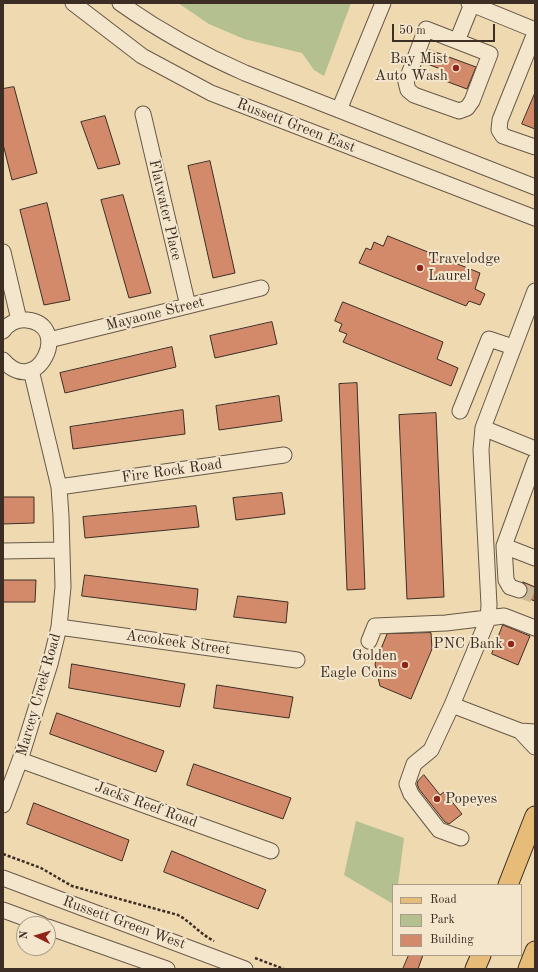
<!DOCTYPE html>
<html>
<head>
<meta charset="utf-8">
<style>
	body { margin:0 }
	#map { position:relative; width:538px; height:972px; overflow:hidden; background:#eed9b1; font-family:"Old Standard TT",serif }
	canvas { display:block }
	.frame { position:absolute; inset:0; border:4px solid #3c2e25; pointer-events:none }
	.legend { position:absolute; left:392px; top:884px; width:130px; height:72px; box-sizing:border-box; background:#f4e6cc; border:1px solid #aa9c89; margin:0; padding:5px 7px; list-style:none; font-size:12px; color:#3c2e25 }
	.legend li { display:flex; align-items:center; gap:8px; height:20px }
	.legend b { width:20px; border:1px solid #aa9c89 }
	.north { position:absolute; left:16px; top:916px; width:40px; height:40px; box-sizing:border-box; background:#f4e6cc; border:1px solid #aa9c89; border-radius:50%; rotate:275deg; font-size:11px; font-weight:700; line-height:16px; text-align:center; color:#3c2e25 }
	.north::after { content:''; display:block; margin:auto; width:14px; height:18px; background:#8f2418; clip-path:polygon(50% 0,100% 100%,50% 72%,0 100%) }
	.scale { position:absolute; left:392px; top:24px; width:103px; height:18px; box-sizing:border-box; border:2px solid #3c2e25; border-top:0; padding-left:5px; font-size:12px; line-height:14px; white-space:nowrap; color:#3c2e25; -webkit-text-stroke:3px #f4e6cc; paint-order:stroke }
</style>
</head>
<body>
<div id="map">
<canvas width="538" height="972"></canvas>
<div class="frame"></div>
<ul class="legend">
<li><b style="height:5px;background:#e7bc78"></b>Road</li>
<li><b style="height:11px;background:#b4c08f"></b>Park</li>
<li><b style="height:11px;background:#d28a6b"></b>Building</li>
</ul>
<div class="north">N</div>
<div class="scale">50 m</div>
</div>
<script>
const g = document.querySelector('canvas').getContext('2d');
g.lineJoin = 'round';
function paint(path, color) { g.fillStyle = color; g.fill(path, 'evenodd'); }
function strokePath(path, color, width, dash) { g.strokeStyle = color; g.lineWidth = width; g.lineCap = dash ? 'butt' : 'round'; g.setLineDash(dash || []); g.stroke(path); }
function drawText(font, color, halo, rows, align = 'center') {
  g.font = font + ' "Old Standard TT",serif'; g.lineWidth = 4; g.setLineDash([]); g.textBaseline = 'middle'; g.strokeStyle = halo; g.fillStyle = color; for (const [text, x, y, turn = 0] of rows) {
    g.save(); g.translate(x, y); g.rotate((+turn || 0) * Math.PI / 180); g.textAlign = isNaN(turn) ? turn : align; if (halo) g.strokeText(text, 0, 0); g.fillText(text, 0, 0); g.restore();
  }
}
const green = new Path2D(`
	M178 3H351L324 76 314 70 302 53 244 39 209 24Z
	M356 821 404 838 398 885H393V904L344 875Z`);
const building = new Path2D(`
	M430 50 476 67 467 89 440 79 443 70 425 63Z
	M14 87 37 173 12 180 3 144V89Z
	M535 93V129L522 124Z
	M105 116 120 164 98 169 81 122Z
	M210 161 235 273 213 278 188 166Z
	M123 195 151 293 129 298 101 200Z
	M47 203 70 300 44 305 20 210Z
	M388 236 480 273 475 289 485 294 480 305 469 301 466 306 359 263 366 248 371 250 374 242 383 246Z
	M343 302 443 342 437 359 458 368 451 386 343 342 347 334 339 331 342 324 335 321Z
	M272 322 277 344 215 358 210 336Z
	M172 347 176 367 65 393 60 373Z
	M357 383 365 589 347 590 339 384Z
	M279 396 282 421 219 430 216 406Z
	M183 410 185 434 73 449 70 427Z
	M436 413 444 597 407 599 399 415Z
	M282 493 285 514 236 520 233 498Z
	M3 497H34V523L3 524Z
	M196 506 199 527 85 538 83 517Z
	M85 575 198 589 196 610 82 596Z
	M3 580H36L35 602H3Z
	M523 582 535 587V601L524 597 528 589Z
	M238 596 288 602 286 623 234 617Z
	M503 625 530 636 518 665 492 654Z
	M431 633 432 649 411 699 380 686 375 664 387 634Z
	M72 664 185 684 180 707 69 688Z
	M217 685 293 697 289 718 214 708Z
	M57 713 164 751 156 772 50 734Z
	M194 764 291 798 283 819 187 785Z
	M424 775 440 795 444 792 462 814 449 824 445 822 419 789 417 784 418 781Z
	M34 803 129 840 122 861 27 824Z
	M172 851 266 890 258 909 164 872Z
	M409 955H423L418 969H403Z`);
const minorTunnel = new Path2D(`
	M519 590 535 596`);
const path = new Path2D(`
	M3 854 41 868 72 886 178 915C191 922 200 934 214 941
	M255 958 284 969`);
const minor = new Path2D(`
	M73 3 142 56 211 93 535 218
	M120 3C161 32 199 53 245 73L535 187
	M469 3 535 30
	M426 29 490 54 472 101 467 108 459 111 414 95 408 90 406 82Z
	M535 33 500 120 499 130 503 136 535 147
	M457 41 472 4
	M339 110 383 3
	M143 114 188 306
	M3 252 19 320
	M3 331C8 324 17 319 27 320 73 325 37 400 3 360
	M49 340 261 288
	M460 411 489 339 513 347
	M483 428 535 449
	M535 461 504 546 535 558
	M59 487 284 455
	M504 546 506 580 510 587 519 590
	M3 551 62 550
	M59 627 297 660
	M369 641 375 626 446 623 504 616 535 628
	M452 705 520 731 535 732
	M520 731 535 747
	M20 760 271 851
	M3 805 20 760 50 664 59 627 63 587 61 516 59 487 31 370
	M461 838 439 830 411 794 407 784 414 764 431 750 452 705 488 619 489 605 481 450 483 428 535 291
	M3 878 245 969
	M3 910 41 924
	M48 927 167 969`);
const major = new Path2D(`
	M508 885 535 816
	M475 969 481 955
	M528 969 535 951`);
const markers = [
	[456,68,4,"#8f2418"],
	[420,268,4,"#8f2418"],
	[511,644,4,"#8f2418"],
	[405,665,4,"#8f2418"],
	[437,799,4,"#8f2418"]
];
const poiNames = [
	["Bay Mist",448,59],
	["Auto Wash",448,76],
	["Travelodge",428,259,"left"],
	["Laurel",428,276,"left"],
	["PNC Bank",503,644],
	["Golden",397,656],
	["Eagle Coins",397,673],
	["Popeyes",445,799,"left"]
];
const streetNames = [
	["Russett Green East",296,126,21],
	["Flatwater Place",165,210,77],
	["Mayaone Street",155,314,-14],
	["Fire Rock Road",172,471,-8],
	["Accokeek Street",178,643,8],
	["Marcey Creek Road",39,695,-74],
	["Jacks Reef Road",146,805,20],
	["Russett Green West",124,923,20]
];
paint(green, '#b4c08f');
paint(building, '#d28a6b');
strokePath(building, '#3c2e25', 1);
strokePath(minorTunnel, '#cab795', 15, [15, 8]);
strokePath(minor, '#685948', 17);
strokePath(major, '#3c2e25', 21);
strokePath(path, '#3c2e25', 2.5, [3, 2]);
strokePath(minor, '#f4e6cc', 15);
strokePath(major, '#e7bc78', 19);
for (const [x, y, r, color] of markers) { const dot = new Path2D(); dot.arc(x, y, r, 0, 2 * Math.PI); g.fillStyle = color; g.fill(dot); strokePath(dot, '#f4e6cc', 1.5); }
drawText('15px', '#3c2e25', '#f4e6cc', poiNames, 'right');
drawText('15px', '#3c2e25', '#f4e6cc', streetNames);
</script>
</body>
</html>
